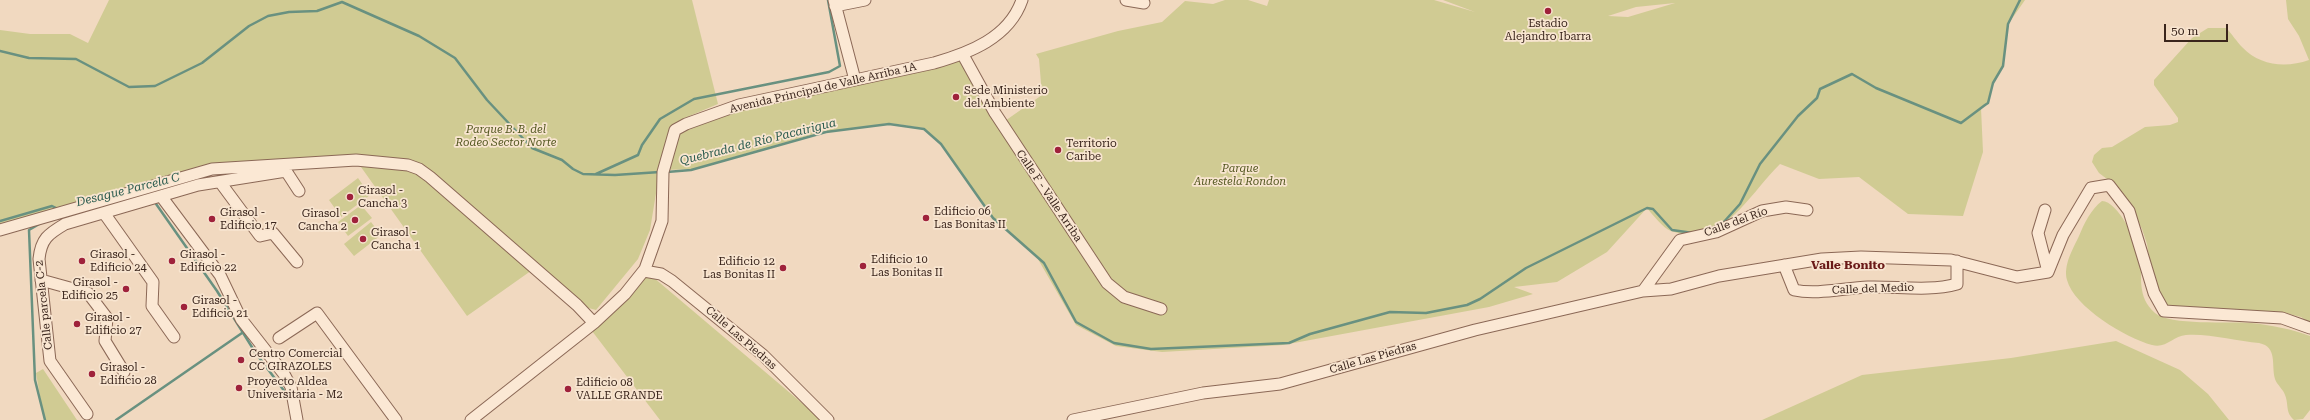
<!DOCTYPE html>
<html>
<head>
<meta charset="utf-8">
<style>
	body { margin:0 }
	#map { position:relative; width:2310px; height:420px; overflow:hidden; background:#f1d9c0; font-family:"Roboto Serif",serif }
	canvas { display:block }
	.scale { position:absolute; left:2164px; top:24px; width:64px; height:18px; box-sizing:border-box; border:2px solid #3a251c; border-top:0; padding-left:5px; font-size:12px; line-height:14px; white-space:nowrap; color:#3a251c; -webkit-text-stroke:3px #f8e5d0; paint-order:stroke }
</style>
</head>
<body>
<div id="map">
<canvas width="2310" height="420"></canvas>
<div class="scale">50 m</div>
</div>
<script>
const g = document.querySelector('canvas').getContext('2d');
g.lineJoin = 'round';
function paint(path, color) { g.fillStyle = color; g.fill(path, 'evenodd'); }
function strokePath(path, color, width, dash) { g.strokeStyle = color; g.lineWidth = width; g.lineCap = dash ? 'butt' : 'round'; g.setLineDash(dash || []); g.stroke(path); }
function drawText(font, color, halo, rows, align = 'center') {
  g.font = font + ' "Roboto Serif",serif'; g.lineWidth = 3.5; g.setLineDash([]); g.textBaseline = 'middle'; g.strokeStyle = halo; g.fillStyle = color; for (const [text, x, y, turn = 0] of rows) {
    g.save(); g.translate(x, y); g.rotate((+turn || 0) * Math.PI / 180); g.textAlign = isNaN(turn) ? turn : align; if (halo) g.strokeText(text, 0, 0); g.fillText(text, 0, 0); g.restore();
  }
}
const green = new Path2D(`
	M109 0H692L718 104 680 120 672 127 660 169 650 230 638 259 596 310 577 305 535 268 467 316 356 160 207 174 0 230V30L30 34H70L88 43Z
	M1225 0H1248L1267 6 1269 0H1434L1475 12 1443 0H2025L2009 23 2003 66 1993 83 1988 103 1981 108 1983 152 1963 216 1908 214 1859 177 1819 179 1780 164C1750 193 1723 249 1671 231 1663 228 1653 215 1647 208L1607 252 1557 282 1514 287 1533 294 1489 307 1283 345 1162 352 1116 346 1076 325 1035 254 993 218 942 144 924 128 889 123 838 131H825L692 169 665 170 677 131 714 115 962 58 1002 123 1042 95 1039 59 1036 54 1118 31 1162 22 1185 1 1213 4ZM1675 3 1628 17 1608 16 1636 7Z
	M2286 0H2310V323L2301 317 2285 313H2223L2167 306 2154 293 2147 244 2142 229 2131 208 2115 185 2099 173 2092 162 2094 155 2102 148 2112 147 2145 127 2170 125 2178 122V118L2154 85V80L2192 38 2208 28H2226C2232 34 2237 42 2242 47 2260 66 2286 68 2309 60L2299 36 2288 19Z
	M358 178 370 195 341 217 329 200Z
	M2102 201C2118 201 2137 242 2140 256 2143 277 2136 296 2155 313 2170 326 2229 321 2251 323 2271 325 2291 329 2310 336V410L2303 419 2294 420C2285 412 2289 405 2285 395 2283 389 2277 385 2275 379 2271 365 2278 347 2259 343 2238 341 2206 333 2186 335 2173 336 2166 349 2152 345 2126 338 2074 307 2067 280 2063 265 2073 249 2079 236 2084 224 2091 209 2102 201Z
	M361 205 372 218 348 236 338 222Z
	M371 222 381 235 354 256 344 244Z
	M647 272 822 420H660L592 331Z
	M2116 341 2180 370 2208 394 2229 420H1762L1862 375 2011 358Z
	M43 369 77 420H44L36 373Z`);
const stream = new Path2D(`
	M0 51 29 58 76 59 129 87 155 86 202 63 249 26 268 16 289 12 317 11 342 2 419 36 455 58 487 100 532 148 562 160 573 169 583 174 615 175 660 172
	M667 172 691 170 826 132 889 124 924 129 941 144 993 218 1044 263 1076 322 1114 343 1151 349 1289 343 1310 334 1390 312 1426 313 1467 305 1480 299 1526 268 1647 208 1653 209 1672 230 1693 233
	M596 174 638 155 642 145 660 119 694 99 829 72 840 66 828 0
	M154 201 217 291 255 352 288 396
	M112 203 137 197
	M0 221 52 206 58 209
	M41 223 29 230 35 380 45 420
	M1722 224 1740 204 1760 164 1798 116 1817 98 1820 89 1852 74 1876 88 1961 123 1985 105 1988 103 1993 83 2003 66 2008 24 2020 0
	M116 420 242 333`);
const minor = new Path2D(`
	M834 0 855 80
	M1126 0 1144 3
	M835 6 865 0
	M963 55 995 113 1107 283 1124 297 1161 309
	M220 182 260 236 273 233 297 262
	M161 196 220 275 241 319 284 374 291 387 297 420
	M2045 210 2038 233 2048 272
	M104 213 153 282 152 306 174 337
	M0 230 212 169 356 160 408 165 419 169 430 177 577 305 594 323
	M1784 265 1794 290C1817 295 1844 288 1868 287 1897 286 1928 292 1957 284V261
	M644 271 661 274 672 281 763 355 828 420
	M2048 272 2063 235 2091 188 2109 185 2129 211 2154 293 2164 311 2282 318 2310 328
	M41 280 88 293 107 318 105 341 124 372
	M1643 291 1680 240 1716 232 1762 211 1786 207 1807 210
	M279 338 317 313 396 420
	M87 414 50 361 39 259C41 239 48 234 65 224L198 185 286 171 299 191
	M471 420 594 323 625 294 645 269 662 221 663 172 675 130 686 124 739 105 934 63C969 53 1009 38 1022 0
	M1073 420 1203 393 1280 384 1475 330 1643 291 1671 289 1719 276 1822 259 1861 257 1951 260 2017 277 2048 272`);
const markers = [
	[1548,11,4,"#9f223b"],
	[956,97,4,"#9f223b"],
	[1058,150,4,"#9f223b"],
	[350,197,4,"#9f223b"],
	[926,218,4,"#9f223b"],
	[212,219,4,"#9f223b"],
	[355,220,4,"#9f223b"],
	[363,239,4,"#9f223b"],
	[82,261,4,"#9f223b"],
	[172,261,4,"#9f223b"],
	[863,266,4,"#9f223b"],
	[783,268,4,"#9f223b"],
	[126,289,4,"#9f223b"],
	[184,307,4,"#9f223b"],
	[77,324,4,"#9f223b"],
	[241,360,4,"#9f223b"],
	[92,374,4,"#9f223b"],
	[239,388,4,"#9f223b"],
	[568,389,4,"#9f223b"]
];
const poiNames = [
	["Estadio",1548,24,"center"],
	["Alejandro Ibarra",1548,37,"center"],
	["Sede Ministerio",964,91],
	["del Ambiente",964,104],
	["Territorio",1066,144],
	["Caribe",1066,157],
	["Girasol -",358,191],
	["Cancha 3",358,204],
	["Edificio 06",934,212],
	["Las Bonitas II",934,225],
	["Girasol -",220,213],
	["Edificio 17",220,226],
	["Girasol -",347,214,"right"],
	["Cancha 2",347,227,"right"],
	["Girasol -",371,233],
	["Cancha 1",371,246],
	["Girasol -",90,255],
	["Edificio 24",90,268],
	["Girasol -",180,255],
	["Edificio 22",180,268],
	["Edificio 10",871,260],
	["Las Bonitas II",871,273],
	["Edificio 12",775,262,"right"],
	["Las Bonitas II",775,275,"right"],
	["Girasol -",118,283,"right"],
	["Edificio 25",118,296,"right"],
	["Girasol -",192,301],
	["Edificio 21",192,314],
	["Girasol -",85,318],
	["Edificio 27",85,331],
	["Centro Comercial",249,354],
	["CC GIRAZOLES",249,367],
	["Girasol -",100,368],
	["Edificio 28",100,381],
	["Proyecto Aldea",247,382],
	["Universitaria - M2",247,395],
	["Edificio 08",576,383],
	["VALLE GRANDE",576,396]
];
const streetNames = [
	["Avenida Principal de Valle Arriba 1A",823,88,-13],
	["Calle F - Valle Arriba",1049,196,56],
	["Calle del Río",1736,222,-20],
	["Calle del Medio",1873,289,-2],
	["Calle parcela C-2",44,305,-96],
	["Calle Las Piedras",741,338,41],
	["Calle Las Piedras",1373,358,-16]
];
const parkNames = [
	["Parque B. B. del",506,130],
	["Rodeo Sector Norte",506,143],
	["Parque",1240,169],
	["Aurestela Rondon",1240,182]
];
const waterNames = [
	["Quebrada de Río Pacairigua",758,142,-14],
	["Desague Parcela C",128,190,-14]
];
const neighbourhoodNames = [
	["Valle Bonito",1848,265]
];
paint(green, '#d0cb93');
strokePath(stream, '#699180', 2.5);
strokePath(minor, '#8b6856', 13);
strokePath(minor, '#fbe8d4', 11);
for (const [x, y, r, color] of markers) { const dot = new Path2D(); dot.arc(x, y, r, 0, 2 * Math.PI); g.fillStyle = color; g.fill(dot); strokePath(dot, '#f8e5d0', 1.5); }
drawText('11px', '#3a251c', '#f8e5d0', poiNames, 'left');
drawText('11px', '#3a251c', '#f8e5d0', streetNames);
drawText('italic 11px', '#545821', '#f8e5d0', parkNames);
drawText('italic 12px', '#2a5b4e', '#f8e5d0', waterNames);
drawText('bold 12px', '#6a1a18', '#f8e5d0', neighbourhoodNames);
</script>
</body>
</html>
